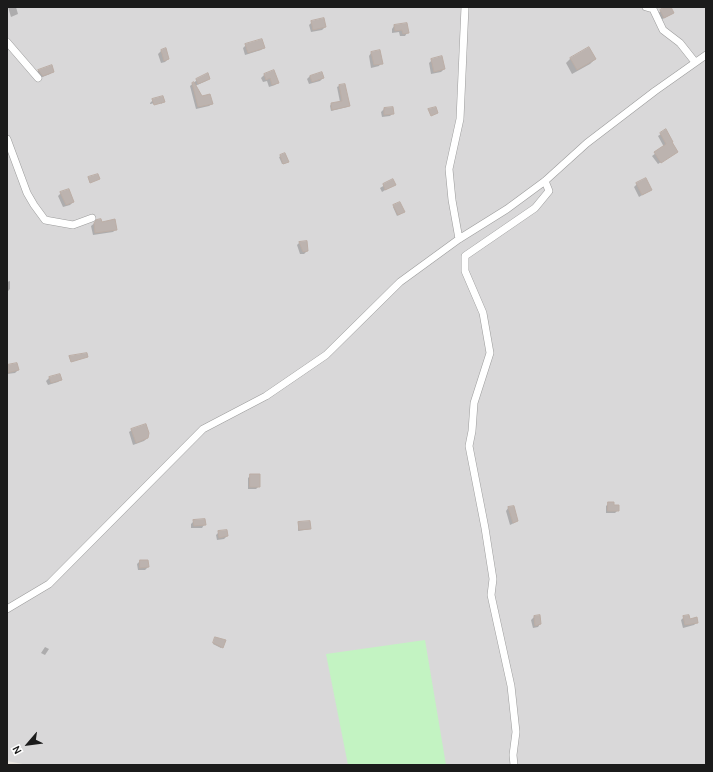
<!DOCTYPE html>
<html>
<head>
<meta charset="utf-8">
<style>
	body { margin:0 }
	#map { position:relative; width:713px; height:772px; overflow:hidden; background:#ece8e2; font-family:Karla,sans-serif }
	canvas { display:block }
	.frame { position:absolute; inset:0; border:8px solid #1b1b1b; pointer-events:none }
	.north { position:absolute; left:8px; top:724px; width:40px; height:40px; -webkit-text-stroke:3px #fff; paint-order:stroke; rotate:242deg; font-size:11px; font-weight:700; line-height:16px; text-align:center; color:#1b1b1b }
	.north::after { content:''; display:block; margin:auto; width:14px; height:18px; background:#1b1b1b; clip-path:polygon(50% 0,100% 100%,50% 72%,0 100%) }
</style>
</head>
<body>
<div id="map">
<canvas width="713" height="772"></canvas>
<div class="frame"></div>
<div class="north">N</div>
</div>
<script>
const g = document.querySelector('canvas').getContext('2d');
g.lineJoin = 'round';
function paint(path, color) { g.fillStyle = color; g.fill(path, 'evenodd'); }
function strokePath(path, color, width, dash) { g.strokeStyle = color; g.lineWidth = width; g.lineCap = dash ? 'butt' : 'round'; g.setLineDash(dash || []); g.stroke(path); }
const residential = new Path2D(`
	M7 7H706V765H28L7 761Z`);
const park = new Path2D(`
	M425 640 446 765H348L326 654Z`);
const shadow = new Path2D(`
	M8 7H16L18 14 11 17Z
	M668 7H670L673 13 661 20 658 13Z
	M312 22 325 27 322 30 311 32 309 25Z
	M394 26 407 33 405 36H400L399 32 392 33V29Z
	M246 45 264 47 261 50 245 55 243 48Z
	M589 49 595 59 590 64 572 74 566 63 570 59Z
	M161 51 168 59 165 62 161 63 158 54Z
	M371 53 381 63 379 66 371 68 369 56Z
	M432 60 444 69 441 72 431 74 429 63Z
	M51 66 53 71 50 74 40 78 36 74 38 71Z
	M274 71 277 83 275 85 269 87 267 81 263 82 261 78 264 75Z
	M321 73 323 78 320 81 309 84 307 79 310 76Z
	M209 78 206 81 195 86 201 97 212 104 209 106 196 109 190 86 197 80Z
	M344 85 348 106 347 107 331 111 330 106 331 104 340 102 337 87 339 86Z
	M153 100 163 102 161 104V102L150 104V103Z
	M384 109 393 113 390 116 382 117 381 112Z
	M661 134 676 152 658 164 652 156 664 147 658 136Z
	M281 156 286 163 282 164 279 157Z
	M393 180 395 184 382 192 380 188Z
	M637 184 651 190 639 197 634 187Z
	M61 193 73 202 70 205 63 207 58 196Z
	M394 206 404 212 397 216 393 207Z
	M97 221 101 223 116 229 113 232 93 235 91 226Z
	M299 243 307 251 304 254H300L297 245Z
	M10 281V289L7 292V282Z
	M7 366 18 370 15 373 7 374Z
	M49 378 61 379 58 382 48 385 46 381Z
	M132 430 147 438 144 441 133 445 129 432Z
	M251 475 259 486 256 489H248V478Z
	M609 503 618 510 615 513H606V506Z
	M508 508 517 521 514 523 510 525 506 511Z
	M194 521 204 525 202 528H191V524Z
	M299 523 310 529 298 531V524Z
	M219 532 227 536 224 539 217 540 216 535Z
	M140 561 148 567 145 570H138L137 564Z
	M534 617 540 624 538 627 533 628 531 620Z
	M684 617 689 620 697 622 694 625 683 628 681 620Z
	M215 638 222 647 221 648 213 644Z
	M45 647 49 649 45 655 41 653Z`);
const building = new Path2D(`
	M665 7H671L674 13 664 18 660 10Z
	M324 18 326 27 313 30 311 21Z
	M407 23 409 33 403 34 402 30 395 31 394 25Z
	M262 39 265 48 248 53 245 44Z
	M589 47 596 59 577 70 570 58Z
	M166 48 169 59 164 61 161 50Z
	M380 50 383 64 374 65 371 52Z
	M442 56 445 69 434 72 431 59Z
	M52 65 54 72 43 76 38 70Z
	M274 70 279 83 272 85 270 78 266 80 264 74Z
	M322 72 324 78 312 82 310 76Z
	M208 73 210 79 198 84 196 79Z
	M194 82 202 96 210 94 213 104 198 107 192 83Z
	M345 84 350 106 332 110 331 103 342 101 339 85Z
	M163 96 165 102 154 105 152 99Z
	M393 107 394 114 384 115V108Z
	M436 107 438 113 431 116 428 109Z
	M666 129 673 142H672L678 152 661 163 654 152 666 144 660 133Z
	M285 153 289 162 283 164 280 155Z
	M98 174 100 179 90 183 88 177Z
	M646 178 652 190 642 195 636 183Z
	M393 179 396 185 385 190 383 184Z
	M69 189 74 202 66 205 60 192Z
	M400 202 405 212 398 215 393 205Z
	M101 219 102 222 115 219 117 230 95 233 94 223 96 220Z
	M307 241 308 251 303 252 299 242Z
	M87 353 88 357 71 362 69 356Z
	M17 363 19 370 7 373V365Z
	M60 374 62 380 51 383 49 377Z
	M146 424 149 433 148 438 136 443 131 429Z
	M250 474H260V487H250Z
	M608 502H614V505H619V511H608Z
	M514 506 518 521 513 523 508 507Z
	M205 519 206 525 194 526 193 520Z
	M310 521 311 529 299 530 298 522Z
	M227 530 228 536 219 538 218 531Z
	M140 560H148L149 567 140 568Z
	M540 615 541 624 535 626 534 616Z
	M689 615 690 619 697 617 698 623 685 625 683 616Z
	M215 637 226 640 223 648 213 643Z`);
const minor = new Path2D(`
	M646 7 653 9 663 30 680 43 695 62
	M7 42 38 78
	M7 139 27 193 34 205 45 220 73 225 92 218
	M459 239 452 200 449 169 460 119 465 7
	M7 609 49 584 203 429 266 396 326 355 400 282 459 239 507 209 545 181 587 143 655 91 706 55
	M514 765 513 755 516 732 511 686 491 595 493 579 485 528 469 446 472 431 474 403 490 353 483 313 465 271V256L535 208 549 191 545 181`);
paint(residential, '#d9d8d9');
paint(park, '#c3f3c2');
paint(shadow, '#0003');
paint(building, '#bcb3af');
strokePath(building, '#bcaea6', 1);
strokePath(minor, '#9c9c9c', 8);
strokePath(minor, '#fff', 7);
</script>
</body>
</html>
